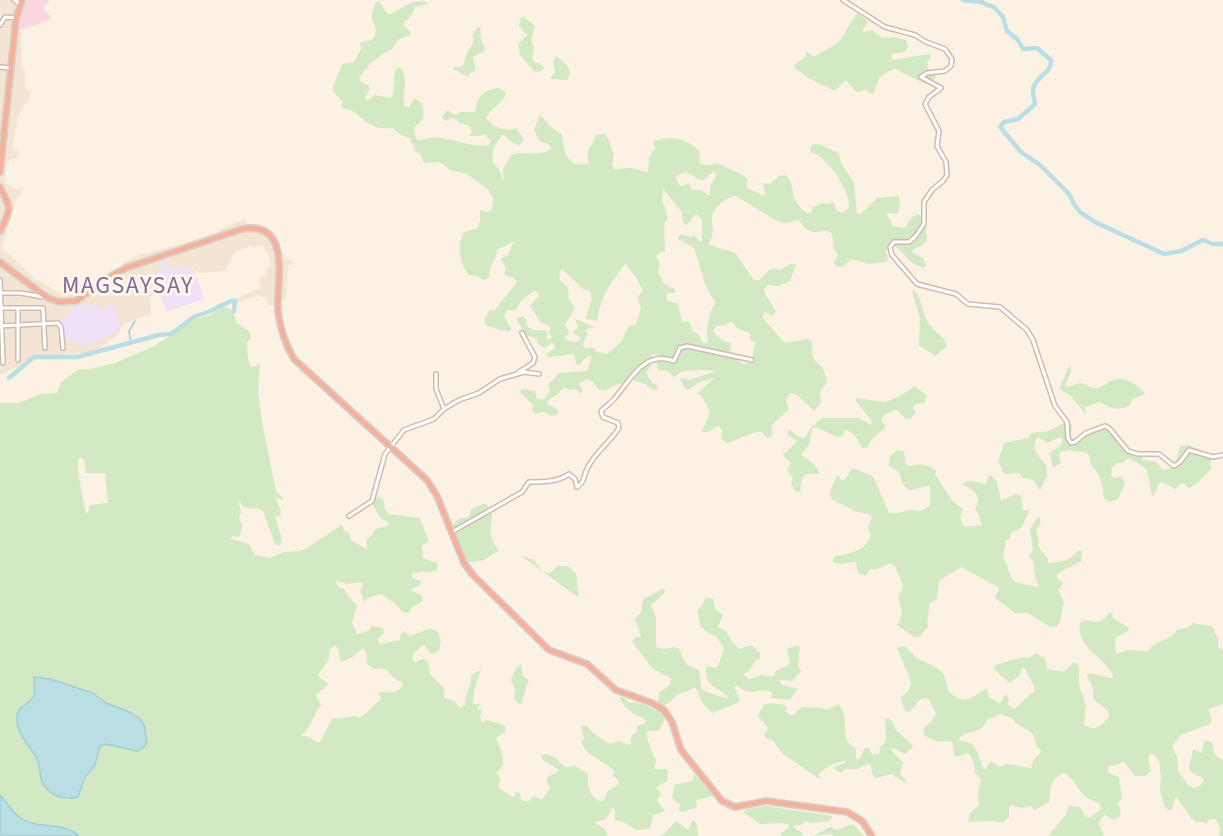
<!DOCTYPE html>
<html>
<head>
<meta charset="utf-8">
<style>
	body { margin:0 }
	canvas { display:block; background:#fcf2e4 }
</style>
</head>
<body>
<canvas width="1223" height="836"></canvas>
<script>
const g = document.querySelector('canvas').getContext('2d');
g.lineJoin = 'round';
function paint(path, color) { g.fillStyle = color; g.fill(path, 'evenodd'); }
function strokePath(path, color, width, dash) { g.strokeStyle = color; g.lineWidth = width; g.lineCap = dash ? 'butt' : 'round'; g.setLineDash(dash || []); g.stroke(path); }
function drawText(font, color, halo, rows, align = 'center') {
  g.font = font + ' "Source Sans 3",sans-serif'; g.lineWidth = 6; g.setLineDash([]); g.textBaseline = 'middle'; g.strokeStyle = halo; g.fillStyle = color; for (const [text, x, y, turn = 0] of rows) {
    g.save(); g.translate(x, y); g.rotate((+turn || 0) * Math.PI / 180); g.textAlign = isNaN(turn) ? turn : align; if (halo) g.strokeText(text, 0, 0); g.fillText(text, 0, 0); g.restore();
  }
}
const residential = new Path2D(`
	M0 0H17L13 33 21 32 22 69 25 71V89L31 90 29 101 24 105 17 119 12 149 19 150 17 159H10L6 168 5 183 16 189 21 188 22 193 16 200 2 248 35 279 64 295 95 281 136 256 198 239 245 219 247 228 267 234 279 253H283L285 258 293 261V264L288 265 286 299H279L278 306 267 305 266 298 260 296 252 297 237 303 236 299 261 287 259 277 266 276V267H271L269 257 262 245 253 248V245L234 253 225 271 201 273 183 266 169 270 164 258 162 267 153 281 154 290 150 299 151 314 124 324 117 336 93 352 56 355 34 359 0 375V20L2 16 0 12Z`);
const education = new Path2D(`
	M164 258 169 270 183 266 195 271 204 299 167 312 153 281 157 271 162 267 159 260Z
	M96 303 99 309 114 304 120 329 96 342 86 345H75V341L64 340 62 319 67 318V314L72 313V307L86 304 87 306Z`);
const medical = new Path2D(`
	M24 0H49L43 11 50 15 49 20 18 31 17 24Z`);
const green = new Path2D(`
	M424 1 428 4 415 7 411 16 403 24 411 33 410 35 398 40 392 49 381 55 370 64 359 78 361 82 369 86 370 89 365 97V99L368 100 375 95 391 98 393 94 395 70 400 67C411 82 400 92 405 107H409L414 98C423 101 425 110 423 119L414 128 415 135 418 141C442 130 464 149 489 145L491 141 485 134 481 136H469L472 131 469 126 460 123 453 118 446 121 442 118 446 110 456 115 460 112H474L476 109C476 96 485 90 498 88L506 92C505 103 490 108 486 118L494 126 508 130 516 128 524 139 519 146 509 140 503 134C495 144 491 150 493 163L499 169 504 182 503 169 511 155C524 150 540 157 551 149L550 145 540 141 534 131 540 114 550 126 562 135C564 152 567 170 589 163 584 147 594 148 595 135L606 134 614 154 612 166 614 169 631 168 648 172 649 157 655 148 653 141C658 141 663 138 668 138 679 137 693 144 700 152L699 161 700 164 710 165 717 163C728 169 738 171 748 179L746 187 762 195 766 194 762 183 770 184 779 176 785 175C798 184 786 199 807 213H811L813 207 823 203 827 204 833 202 837 211 843 213 849 208C851 191 828 157 811 152L810 148 813 144C823 142 829 151 839 153L841 163 854 183 857 214H861L877 198 899 196 900 202 898 214 886 213 893 226 905 228 911 218 917 214 920 215 926 227 927 241 921 246 914 249 912 252 923 258 926 265 924 268C921 266 917 266 914 264 904 258 901 245 889 246L886 251 888 259 886 262 869 264 851 259 844 266 836 267 834 263 838 254 834 249 832 234 828 231 812 232 804 227 799 220C795 220 789 223 785 223 772 222 749 201 734 196 725 198 712 209 712 219 712 229 715 233 709 243L710 245 735 253 754 280H759C766 275 769 265 780 270L790 264H796L790 281 778 286 768 285 764 289V292L776 311 773 316 765 312 762 317 785 343 807 339 812 342C812 353 811 360 822 366L827 381 820 392 821 403 814 411 797 395 790 393 786 400 789 409 771 426 773 433 771 437 767 438 762 432C752 431 738 440 727 443L721 439 722 430 719 426 715 427 708 432H702L710 412 701 395 697 394 714 378 700 382 688 390 685 389 680 379 683 378 689 380 717 371 704 370 683 371 674 377 668 371 658 370 656 362 660 358 655 354 652 355 651 366 646 372 651 382 657 385 658 388 653 391 645 384 632 380C622 384 614 384 605 391L598 389 593 382 587 379 579 384 583 391 579 394 577 389 569 390 564 387 558 394 547 401 548 404 558 410V414L551 416C544 410 541 412 534 414L532 410 533 405 521 393V390L526 389 535 391 537 399 543 400 550 391 548 385 559 373 587 371 591 359 590 356 586 358 579 365 576 364 574 354 549 357 546 356 547 353 555 348 554 344 552 343 544 348 538 344 537 339 525 335 517 319 523 316 526 320 527 326C534 333 539 328 547 331V340L552 338 549 333 551 327 540 322 530 306 539 296 537 292 534 291 521 301 516 310H507L504 316 511 329 510 331 500 330 485 325V317L490 310H495L517 282 513 277 504 275 506 268 500 259 508 255 514 241 497 250C496 260 488 269 489 277L484 281 478 276 469 275C459 265 457 244 464 232L478 228 480 221V211L489 212 492 209 493 198 488 189 467 174 450 170 440 162 424 163 420 154 415 151 410 138 403 136 392 128C372 130 368 123 354 112 350 109 345 110 341 107L343 102 333 92V87L342 64 354 62 361 49 360 42 369 41 374 38 376 30 371 16 376 2H379L388 14H391L412 2ZM714 171 716 175 710 187V195H708L701 190H692L689 183 683 186 679 185 675 177 685 172 700 180H704ZM663 189 682 212 683 223 687 225 696 214 702 219V241L700 242 694 235 691 237 682 234 678 236 679 240 693 247 695 251 706 287 715 302C711 312 704 329 708 340L707 343H702L700 336 693 331 689 321 682 322 678 304 667 300 666 296 668 293H675V289L663 283 658 272 660 264 656 256 659 253 665 252 664 224 668 218 662 199ZM625 263 636 278 643 291 637 297 641 309 636 324 628 327 621 342 607 354 597 352 592 347 586 349 583 346 585 338 588 334 585 330 594 327C593 326 577 320 575 319L578 328 573 331V333L579 337 580 340 574 343 565 339 566 336 570 333 565 325 575 308 569 299 568 288 560 280 559 275 562 269 583 289 590 291 592 299 585 319 598 321C598 299 613 281 625 263ZM729 322H732L738 329 750 333V340L756 343 753 349 752 362 743 364 730 355 731 343C724 342 715 336 713 330L717 326 726 325Z
	M857 13 868 21 862 32 872 30 882 38 894 37 906 40 908 46C905 56 898 50 891 55L892 60 929 54 931 56 927 62 929 70 936 76 933 82 926 84 895 69 887 72 879 78 873 95 865 89 861 92 855 91 847 81H844L836 90H833L810 79 795 68 794 66 806 56V51L812 56H815L839 42Z
	M523 16 535 26 531 40 534 48 532 58 534 62 539 63 544 67 542 71 535 72 520 55 518 44 527 35 519 26 520 19Z
	M477 27 480 28C481 31 480 36 481 39 483 45 486 45 484 52L474 56 473 59 476 70 469 74V77L453 69 454 67H460L463 65 468 51 473 43V35Z
	M556 55C563 63 575 68 567 80L550 79 555 72 553 63Z
	M914 290C922 299 922 315 930 325 936 334 944 335 947 346L935 356 919 345 920 318 912 291Z
	M222 307C232 307 235 313 236 323L249 331 251 339 247 343 248 359 251 367H254L260 362 258 393 263 427 276 491 284 499 282 500 278 498 276 499 281 511 280 516H275L282 540 280 546 275 544 263 511C252 504 247 515 238 499L241 512 239 519 243 526 239 537 232 536 231 539 249 544 255 555 270 558 284 552 300 551 307 548 341 525 343 526 344 531 349 533 351 540 367 549 366 540 373 534 375 529 389 525 387 521C377 518 378 511 372 504L376 497 383 499 385 509 388 514 420 518 429 542 422 545 423 558 437 563V571L412 573V578L421 581V584L411 590 422 596 423 601 411 608 409 613 403 612 394 603 381 594 370 597 364 602 360 591 363 585 361 582 348 584 336 581 338 588H344L348 596 357 605 352 623 357 634 369 631 371 626 383 628 384 633 377 639 380 644 400 640 401 634 404 631 410 636 429 629 437 631C442 638 443 653 431 654L425 646H422L414 653 412 661 416 662 422 659C430 661 429 668 430 674L444 688V698L454 701 460 708 465 705C464 694 473 684 471 675L481 670 474 690 473 704H480L477 710 482 709 480 717 482 722 487 720 506 726 505 732 496 738C500 751 510 763 496 773L501 779 498 784 500 789 513 797 516 792H519L522 801H529L534 796 542 800 550 788 547 782V778L559 770 542 759 541 755C554 751 557 762 567 768L574 765 588 774C587 784 588 795 599 801L604 800 608 791 619 784 618 780 613 776 614 771C603 759 587 758 581 742L584 738 581 726H587C594 735 600 738 610 744L620 741 628 745 631 744V736L637 732V726L646 723 643 718C629 711 627 711 619 697H623L630 703C641 700 653 711 664 713 667 718 661 727 658 731H648L646 734 651 750 656 760 654 769H666L668 771 667 781 656 787 661 794 657 801 665 811 653 815 650 829 636 830 624 822 615 820V809L612 808 606 819 594 822 605 829 608 836H79C63 821 37 830 19 817 12 812 7 802 0 795V403H18L42 394 57 393 61 382 79 369H91L115 363 154 346 180 330 191 320 208 316ZM80 457 84 460 86 473H105L108 503 90 505 88 512 86 513C84 502 74 465 80 457ZM335 646 338 648 340 660 342 662 353 657 363 648 366 653 367 664 374 669C392 665 388 679 402 682L403 685C396 695 388 692 378 692L381 699C373 705 368 713 359 718L357 716 332 719 320 742 316 743 310 737 301 735C312 728 313 714 321 705L316 695 329 684 320 678 318 675 329 659 330 649ZM50 679 93 693 106 703 125 710 140 719 146 733 130 750C120 747 109 741 100 747L95 765 91 772 68 800C58 796 50 794 44 785 39 777 41 766 36 758 31 748 15 726 17 715 21 696 40 706 32 680Z
	M1070 364 1071 372 1065 385 1068 387 1080 383C1085 383 1090 388 1094 388 1103 389 1108 380 1116 379 1127 376 1139 386 1145 394L1133 399 1129 406C1117 411 1111 409 1100 402L1085 407 1086 415 1071 396 1059 389Z
	M915 386 926 395 925 403 914 404 913 409 916 413 910 419H906L896 409 883 416 881 421 885 425V428L872 439 867 448H862C859 440 854 432 845 430L843 436 837 437 815 427 812 429 809 445 801 455C809 460 817 464 819 474H806L802 478 800 492 795 491 791 484 793 478 787 470 791 463 783 455 797 441 787 435 789 429 797 436 803 438 806 436 812 426 823 418H859L871 425 872 421 855 400 857 398 885 402 898 397Z
	M1067 421 1072 425 1071 437 1075 439 1084 432 1099 427 1103 424 1130 451 1142 455V460L1155 461 1163 470 1168 469 1175 465 1180 446 1189 445 1211 455V469L1196 484 1189 488 1182 483 1176 489 1161 482 1158 484 1155 494 1152 496 1147 470 1133 460 1128 458 1122 463H1117L1112 468 1111 476 1115 478 1121 476 1125 483 1118 499 1109 502 1104 498 1102 484 1098 473 1091 465 1088 453 1069 450 1060 452 1059 457 1061 463 1053 468 1050 453 1060 446 1063 440 1060 437 1047 443 1038 437C1030 447 1038 457 1046 464L1047 476 1040 491 1034 480 1023 478 1019 473 1006 474 1002 472V468L998 462 1004 443 1028 438 1032 433 1049 431Z
	M897 450 904 451 906 464 909 466C920 463 928 464 936 471L935 475C947 489 946 498 963 509L960 517 964 527 982 525 978 513 975 510C982 498 976 489 962 485L966 481H974L986 484 988 477 991 475 997 482 1001 501 1016 494 1021 496 1023 510 1030 511C1021 522 1028 528 1011 532L1010 539 1006 540 1003 556 1012 579 1015 582 1037 587 1039 585C1032 576 1036 568 1032 559L1028 557 1033 550 1030 529 1039 516 1041 522 1036 530 1039 542 1038 546 1048 559V563C1055 563 1068 561 1073 556 1081 549 1072 553 1082 550L1081 561 1057 574V578L1063 583 1058 590 1064 602 1060 622 1057 626 1050 627 1028 613H1015L995 598 999 589 998 587 961 567 939 581 937 599 929 604C930 614 926 616 928 627L920 636 915 638 897 625C903 617 903 608 898 599L903 586 895 566 891 563 877 569H870L866 576 858 573 856 562 839 564 833 562 834 557C849 553 866 552 871 534L868 528 872 517 869 514 857 512 831 499 830 492 837 475 842 480H845L852 468 873 476 889 513H900L909 510 922 511 930 505V486C922 485 916 491 908 490L903 484 899 472 889 466 890 456Z
	M485 503C502 519 480 528 499 550L484 560 465 563 450 527 458 519 469 517 471 509Z
	M520 555 534 560 542 571 549 574 558 566H568L576 574 579 598Z
	M662 589 665 590 664 593 651 606 656 617V647L663 649 675 647 679 649 686 664 699 670 701 687 704 691 729 699C720 686 704 689 706 667H718L724 648 717 637 708 633 701 627 697 609 701 607 706 597 713 599 715 609 723 615 718 627 726 631 730 639 739 649 752 645 760 653V659L755 661 749 671 743 674 749 679 762 675 773 677 776 671 790 664 787 649 797 645 800 647 798 666 801 671 792 681 779 680 782 685 798 689 790 700 771 698 772 692C757 686 754 698 737 686L734 687 740 700 738 703 712 713 703 704 696 689 693 688C688 692 684 692 679 694 672 698 671 704 662 706L658 702 660 692 670 685 671 678 653 669 632 642 635 637H641L635 619 641 612 643 599Z
	M1109 612 1112 613 1113 618 1129 628 1128 631 1115 638 1116 654 1128 650 1148 651C1155 641 1166 641 1175 633L1176 630 1189 627 1193 623 1212 626 1218 639V647L1223 650V704L1208 709 1212 720 1210 724 1181 735 1172 746 1177 757 1178 771 1187 784 1195 788 1200 786 1204 779 1193 773 1189 768 1193 749 1202 753 1204 741 1208 740 1213 744C1213 754 1214 755 1223 760V836H1219L1220 829 1216 819H1210L1206 824 1201 821 1197 823 1190 817 1176 796 1172 809 1169 810 1165 807 1160 791 1161 777 1159 760 1151 753 1148 758 1151 771 1146 776H1135L1124 762 1108 767 1109 773 1119 777 1122 798 1118 803 1121 812 1120 816 1114 820 1105 815 1101 818 1099 824 1104 836H1048L1065 816 1069 806 1080 807 1086 817 1089 818 1101 809 1099 803C1075 796 1080 782 1064 773 1049 780 1051 788 1049 802L1035 810 1031 806 1020 808 1012 805 1009 808V817L1003 823 990 821 968 822 970 813 979 805C979 801 978 798 978 795 978 783 987 784 975 773L974 763 968 753 956 757 954 755 953 744 950 741 937 742 924 735V728L931 722 936 714 929 699C917 695 917 707 909 712L904 710 901 697 909 690 911 682 897 648 904 646C910 650 915 658 922 661 943 670 943 669 949 692 966 707 973 696 987 688L989 697 1000 704 1003 697 1007 695 1009 699 1008 704 1013 709C1019 707 1025 697 1034 692V686L1024 667 1021 669 1020 675 1010 683 1002 677 994 668 995 665 1023 657 1028 658 1037 653 1045 659 1047 669 1064 672 1074 662 1076 663 1079 666V685L1086 705 1084 725C1094 732 1103 726 1109 716L1108 711 1093 699V688L1087 675 1089 673 1111 678 1113 676C1106 656 1076 650 1080 623L1084 620C1095 622 1103 625 1109 612ZM1000 714 1012 718C1020 731 1037 728 1036 747L1040 749 1041 752 1033 761 1031 768 1007 764 999 767 993 762H990L985 770C976 755 980 742 960 741L958 739 964 734 981 729 987 720Z
	M521 664 523 676 529 681C525 688 524 696 521 704H519L514 699 515 689 511 680 516 668Z
	M771 703 785 705 787 708 786 712 792 716 802 707 823 708 828 710 838 704C853 720 836 740 856 748V759H860L864 749 867 748H870V752L873 754H879L880 747 886 741 885 719 888 718C894 722 893 726 897 731 902 736 908 740 913 746L905 754 893 748 891 750 903 762 900 774 909 784 897 778 892 774 875 778 872 773 871 766 869 764 857 769H845L841 773 834 769 835 767 845 763V761C835 762 826 767 819 774L820 779 815 776 783 754 773 741 767 739 764 735 768 728 758 716 763 705Z
	M694 774 713 796 696 800 697 807 683 812 679 810 680 804 672 799 674 785 692 781Z
	M766 806 833 816 829 821 810 823 805 821 801 825H794L793 827 801 832 804 836H781V833L789 828V825L782 823 760 824 743 812 748 809Z
	M693 819 697 824 698 836H659L664 834 676 821 688 830Z
	M853 824 864 836H834L831 834 813 836 830 827 837 830Z`);
const water = new Path2D(`
	M34 677 50 679 93 693 106 703 125 710 134 715 140 719 144 725 147 742 144 747 138 751 105 744 100 747 95 765 84 779 78 797C64 801 46 795 41 779 39 771 40 763 36 757 29 746 17 733 17 720 16 703 31 705 34 695 36 688 32 683 34 677Z
	M0 795C7 802 12 812 19 817 37 830 63 821 79 836H0Z`);
const stream = new Path2D(`
	M131 343 129 331 135 321`);
const river = new Path2D(`
	M963 0 982 2 987 5 994 7 1003 17 1007 31 1018 40 1023 49 1037 48 1051 60C1052 74 1036 75 1033 89 1032 94 1035 100 1035 104L1018 119 1004 122 1000 127 1021 152 1040 165 1069 194 1074 204 1080 212 1095 222 1164 254 1181 251 1203 240 1213 244H1223
	M9 378 34 357H77L159 335 171 334 194 317 208 312 231 301H235L234 311`);
const minor = new Path2D(`
	M14 0 20 4
	M843 0 885 27 915 35 926 42 945 49 952 59 951 66 945 71 927 73 921 77 941 88 929 97 925 104 939 131 937 146 946 162 947 175 943 181 932 190 924 202V224L915 237 909 242H894L890 247 892 255 917 284 956 294 968 304 1000 307 1027 330 1033 340 1055 406 1067 422 1068 438 1071 443 1075 442 1086 433 1105 426 1109 428 1128 451 1138 454H1159L1174 466 1180 462 1189 450 1213 457 1223 455
	M0 25 5 17 17 18
	M0 67 10 68
	M0 280 3 363
	M0 293H21L43 297
	M2 308H43L45 348
	M0 326 58 323 61 327 63 348
	M18 360V308
	M519 372 533 363 535 357 522 333
	M436 374V389L444 409
	M349 516 372 501 385 454 404 430 434 419 444 409 459 400 479 393 500 379 524 372 539 374
	M452 532 522 492 529 482C542 482 558 482 569 474L575 479 577 487C586 481 583 475 588 467 596 452 610 442 619 428L618 423 603 417 601 411C606 406 611 403 615 398 631 379 644 350 674 361L680 348 687 346 752 360`);
const highway = new Path2D(`
	M0 172 16 19 22 0
	M0 187C11 210 12 207 0 231
	M0 262 46 297 59 302 76 301 106 279 126 268 242 229C293 220 276 283 278 311 280 328 285 344 294 359L427 480 437 496 464 563 473 575 549 650 587 664 616 690 652 703 664 710 672 722 681 750 722 801 735 807 766 801 847 812 862 821 872 836`);
const quarterNames = [
	["MAGSAYSAY",128,288]
];
paint(residential, '#f3e4d3');
paint(education, '#efe1f8');
paint(medical, '#f9d7dc');
paint(green, '#d3e9c3');
paint(water, '#b9dfe5');
strokePath(water, '#a0cfd6', 1.5);
strokePath(stream, '#a0cfd6', 1.5);
strokePath(river, '#b9dfe5', 4.5);
strokePath(minor, '#cfbcae', 6);
strokePath(highway, '#d8d0cc', 8);
strokePath(minor, '#fff', 3);
strokePath(highway, '#f4b29c', 5);
g.letterSpacing = '1.5px';
drawText('24px', '#856697', '#fff6ea', quarterNames);
g.letterSpacing = '0px';
</script>
</body>
</html>
